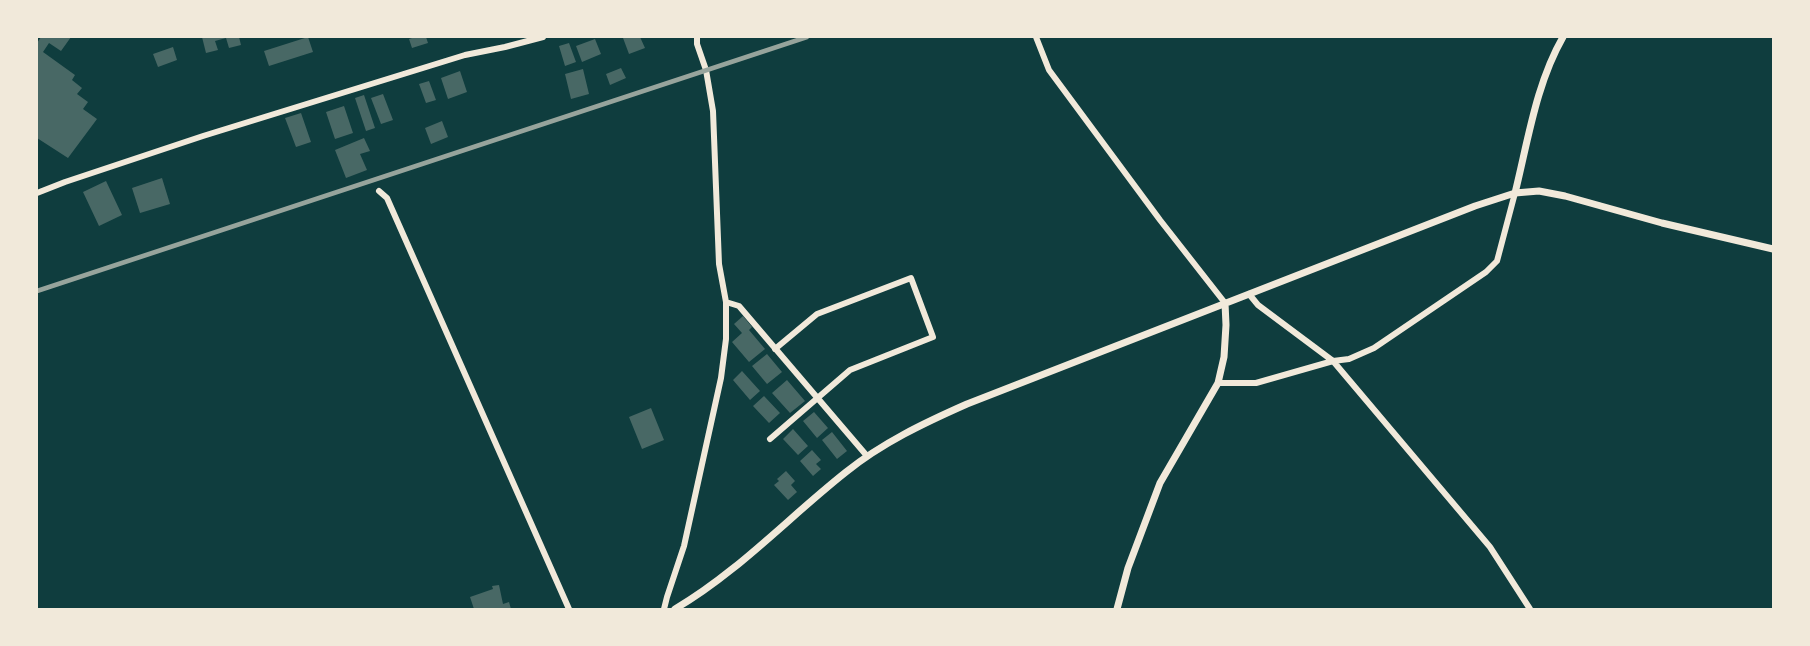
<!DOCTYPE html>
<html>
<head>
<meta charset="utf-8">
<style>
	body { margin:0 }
	#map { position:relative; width:1810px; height:646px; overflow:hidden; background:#0f3d3e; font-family:"Nunito Sans",sans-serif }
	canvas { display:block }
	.frame { position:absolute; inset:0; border:38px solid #f1e9da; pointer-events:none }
</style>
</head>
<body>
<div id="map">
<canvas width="1810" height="646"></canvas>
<div class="frame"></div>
</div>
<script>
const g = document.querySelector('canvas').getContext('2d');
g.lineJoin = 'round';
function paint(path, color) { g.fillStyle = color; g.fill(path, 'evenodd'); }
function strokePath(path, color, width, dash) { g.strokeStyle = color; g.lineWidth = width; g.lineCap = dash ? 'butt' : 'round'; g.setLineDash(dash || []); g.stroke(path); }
const building = new Path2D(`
	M41 37H71L61 51 49 43 43 52 75 75 72 80 82 88 77 94 88 102 83 109 97 119 68 158 37 138V43Z
	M202 37H239L241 45 229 48 226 38 215 41 218 50 206 53Z
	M308 37 313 52 269 66 264 51Z
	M415 37H426L428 43 412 48 409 39Z
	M625 37H640L645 48 629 54 623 38Z
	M595 39 601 54 582 62 576 46Z
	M569 43 576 62 565 66 559 46Z
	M173 47 177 60 158 67 153 54Z
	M621 68 626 78 610 85 606 74Z
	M583 69 589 94 571 99 565 74Z
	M460 71 467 92 448 99 441 78Z
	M429 81 436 100 426 103 419 84Z
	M383 94 393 120 381 124 371 98Z
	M364 95 375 128 366 131 355 98Z
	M344 106 353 133 335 139 326 112Z
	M301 113 311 142 296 147 285 118Z
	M442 121 448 137 431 144 425 128Z
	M364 138 370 151 360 154 367 170 346 178 335 150Z
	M162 178 170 204 140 213 132 188Z
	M106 181 122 215 99 226 83 192Z
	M743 316 752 327 749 330 765 349 749 362 732 342 742 333 734 324Z
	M767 354 782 372 767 384 752 366Z
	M742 371 760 391 750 400 733 380Z
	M787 380 805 401 790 413 772 393Z
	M764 396 780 413 769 423 753 406Z
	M651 408 664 440 642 449 629 417Z
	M814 412 828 428 817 438 803 421Z
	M793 429 808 446 798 455 783 439Z
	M832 432 847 451 837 459 822 440Z
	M812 450 821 460 816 464 821 469 813 476 800 461Z
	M786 471 795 481 791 485 797 492 788 500 774 485 779 481 777 479Z
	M499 585 503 604 509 602 511 609H474L470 597 493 589 492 586Z`);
const minor = new Path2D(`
	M1036 37 1049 70 1160 220 1225 303
	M379 191 387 198 569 609
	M37 193 65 182 203 136 465 55 505 47 543 37
	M1249 294 1258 305 1333 361 1490 547 1530 609
	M726 302 739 306 867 456
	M1218 383H1256L1333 361 1349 359 1374 348 1486 272 1497 261 1515 193
	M770 439 850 370 933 337 911 278 817 314 775 349
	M664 609 667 597 684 546 721 378 726 339V302L719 264 713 111 706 70 697 44V37`);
const tertiary = new Path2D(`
	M1515 193C1528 141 1536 84 1563 37
	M675 609C738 572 789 517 846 472 882 443 924 423 967 404L1475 206 1515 193 1539 191 1565 196 1662 223 1773 249
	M1117 609 1128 568 1160 483 1218 383 1224 357 1226 325 1225 303`);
const rail = new Path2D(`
	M37 291 807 37`);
paint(building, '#486865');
strokePath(minor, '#f1e9da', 6);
strokePath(tertiary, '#f1e9da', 7);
strokePath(rail, '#97a49c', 4.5);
</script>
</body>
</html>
